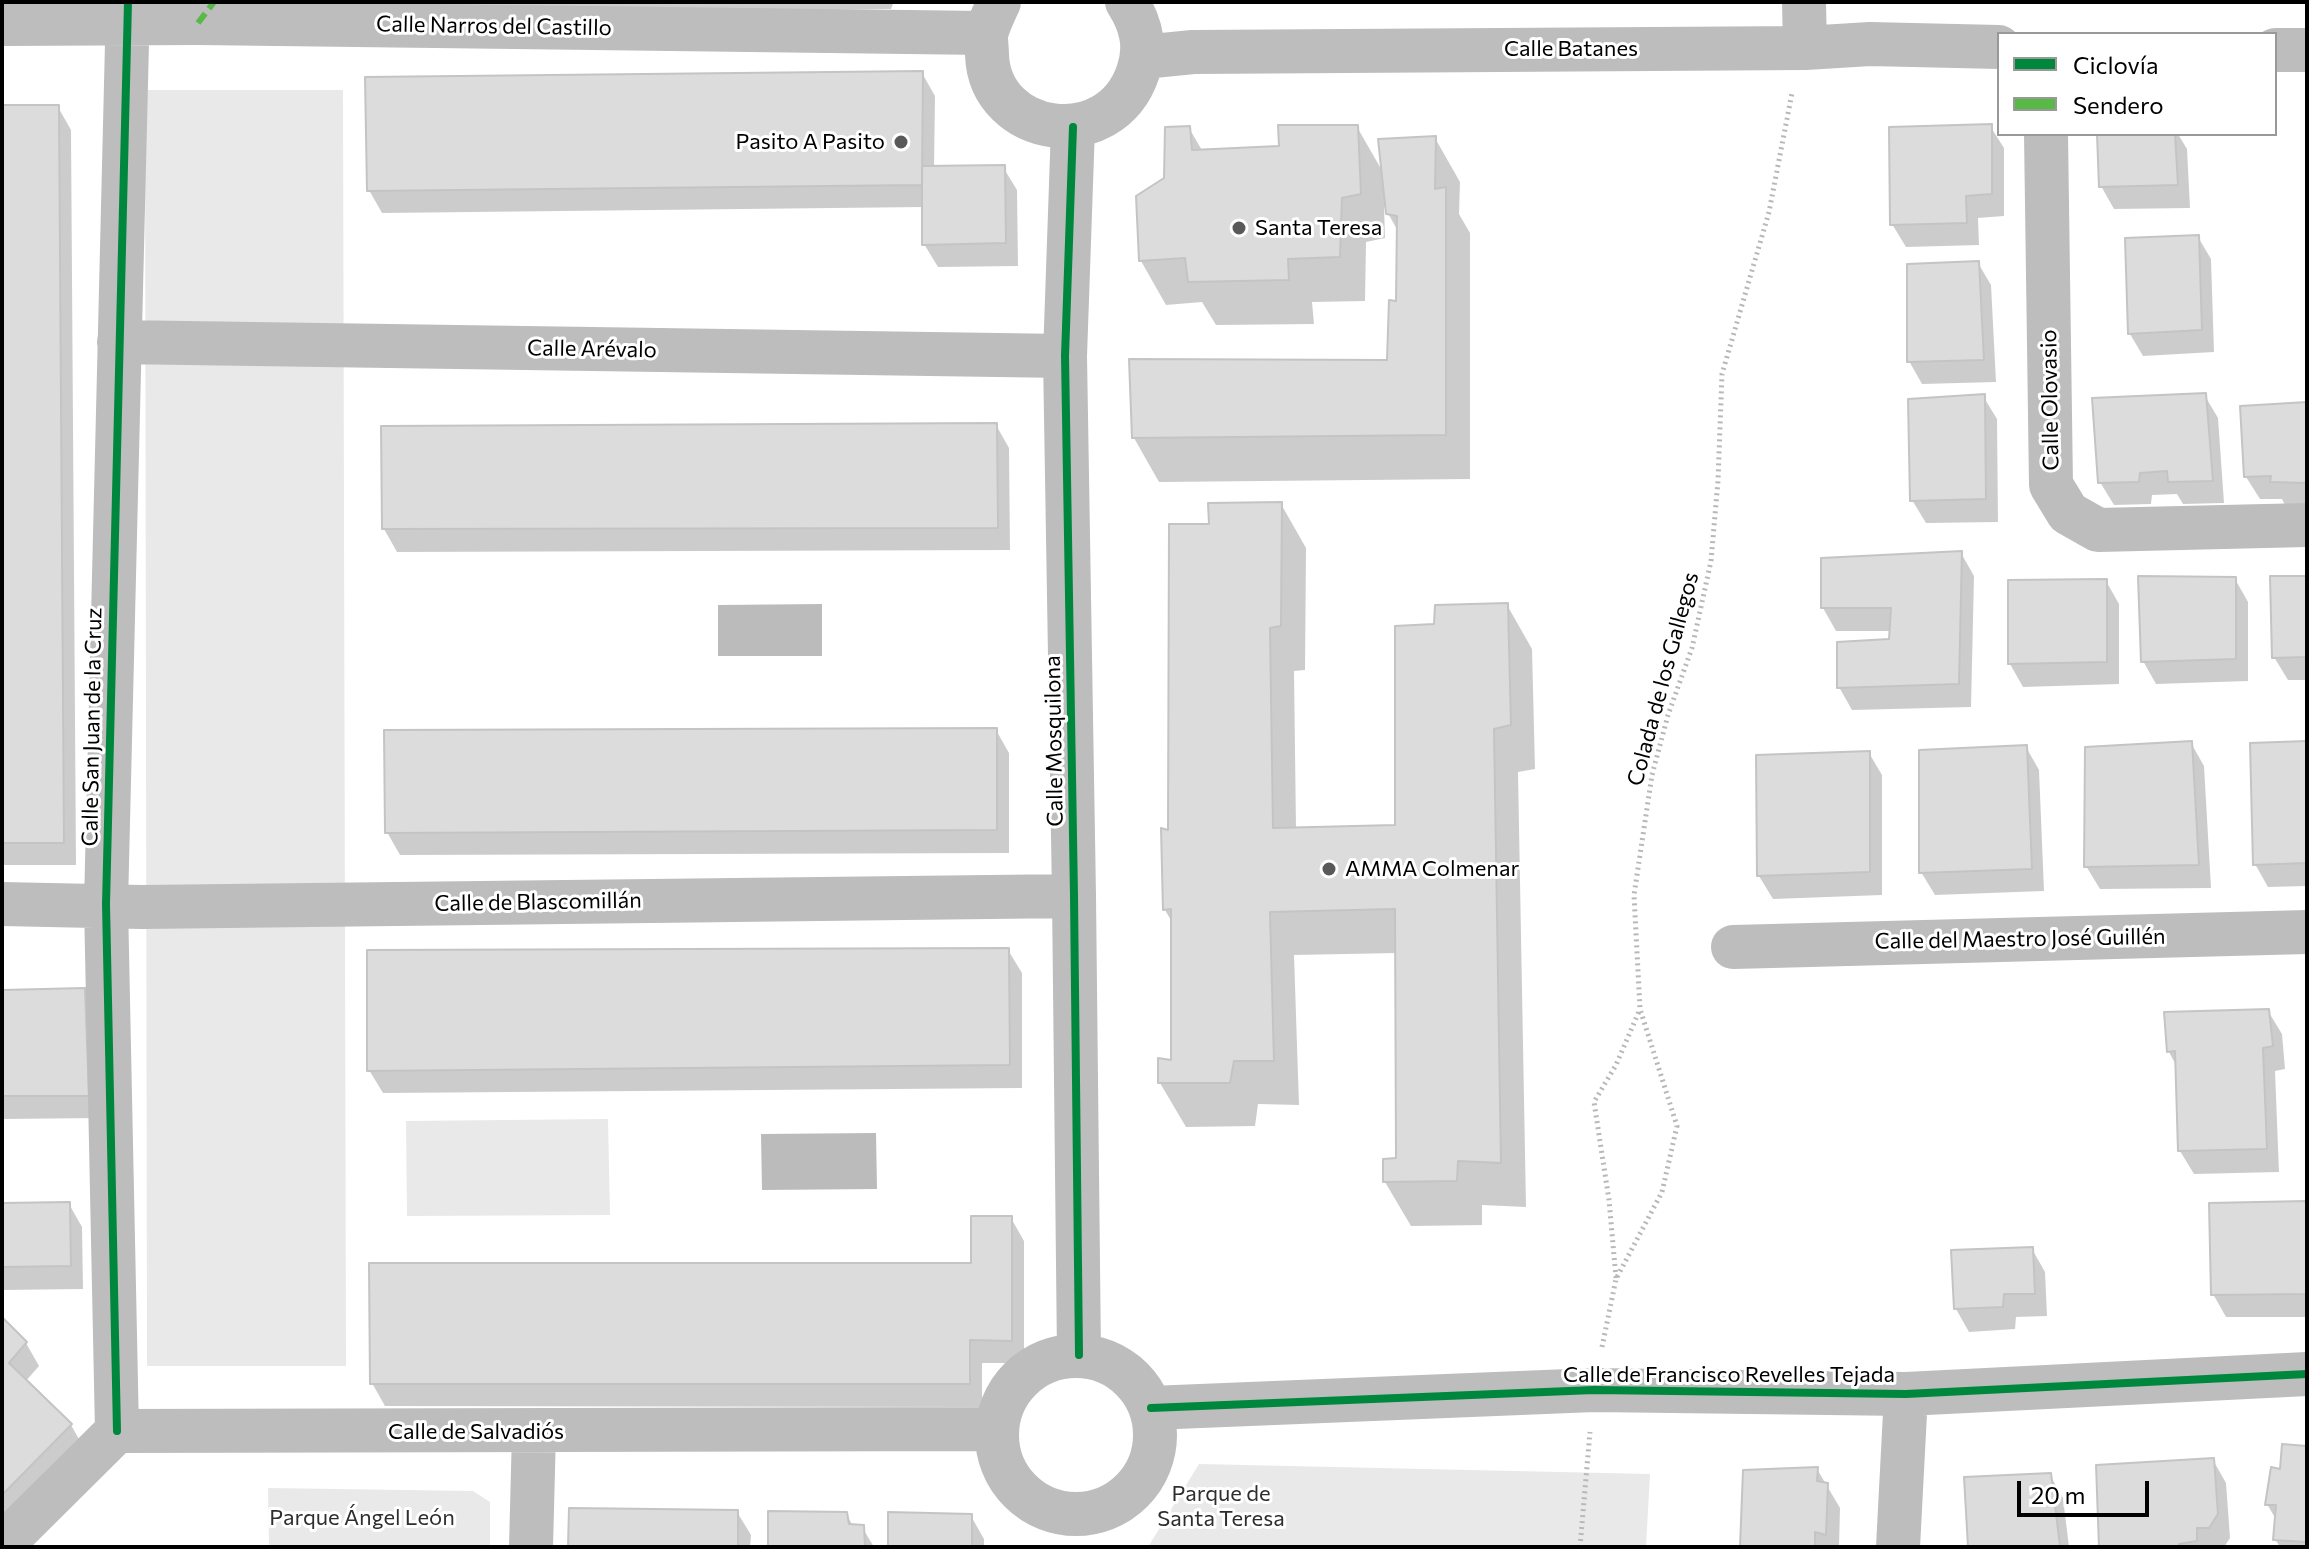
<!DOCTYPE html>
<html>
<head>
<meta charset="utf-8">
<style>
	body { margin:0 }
	#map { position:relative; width:2309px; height:1549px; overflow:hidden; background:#fff; font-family:Commissioner,sans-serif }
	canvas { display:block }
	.frame { position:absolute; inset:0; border:4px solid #000; pointer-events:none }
	.legend { position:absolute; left:1997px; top:32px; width:280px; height:104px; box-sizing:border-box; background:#fff; border:2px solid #999; margin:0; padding:10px 14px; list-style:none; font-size:24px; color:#000 }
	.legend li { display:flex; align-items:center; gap:16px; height:40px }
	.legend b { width:40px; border:2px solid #999 }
	.scale { position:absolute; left:2017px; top:1481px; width:132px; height:36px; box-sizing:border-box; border:4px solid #000; border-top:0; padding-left:10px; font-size:24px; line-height:28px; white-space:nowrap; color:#000; -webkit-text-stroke:6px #fff; paint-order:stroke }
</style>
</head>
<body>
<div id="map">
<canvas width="2309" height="1549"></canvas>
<div class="frame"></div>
<ul class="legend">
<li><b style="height:10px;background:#00873e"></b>Ciclovía</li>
<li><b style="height:10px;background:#58b947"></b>Sendero</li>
</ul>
<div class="scale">20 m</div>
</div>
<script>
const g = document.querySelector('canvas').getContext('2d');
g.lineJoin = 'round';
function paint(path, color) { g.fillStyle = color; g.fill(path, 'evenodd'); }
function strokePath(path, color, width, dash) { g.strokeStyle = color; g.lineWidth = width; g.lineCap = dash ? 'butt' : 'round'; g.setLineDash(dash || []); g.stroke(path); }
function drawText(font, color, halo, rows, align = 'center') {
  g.font = font + ' Commissioner,sans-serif'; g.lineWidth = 6; g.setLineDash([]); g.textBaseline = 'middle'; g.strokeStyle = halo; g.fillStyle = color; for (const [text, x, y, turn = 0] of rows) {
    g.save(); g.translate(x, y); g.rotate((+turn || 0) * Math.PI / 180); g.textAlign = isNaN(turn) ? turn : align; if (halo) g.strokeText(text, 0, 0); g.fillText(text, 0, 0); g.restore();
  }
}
const green = new Path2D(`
	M145 90H343L346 1366H147Z
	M608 1119 610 1215 407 1216 406 1121Z
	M1199 1464 1650 1474 1646 1547H1148Z
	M268 1488 473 1491 490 1502V1547H269Z`);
const water = new Path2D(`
	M822 604V656H718V605Z
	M876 1133 877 1189 762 1190 761 1134Z`);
const shadow = new Path2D(`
	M363 2H892L893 4 891 9 370 14Z
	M922 73 935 96 934 168 1003 167 1017 190 1018 266 938 267 924 244V207L382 213 369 190Z
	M2 107H58L71 130 76 865H2Z
	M1990 126 2004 148V216L1978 218 1979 245 1906 247 1892 224Z
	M1357 127 1384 174 1435 138 1460 182 1459 214 1470 233V479L1159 482 1134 438 1389 362 1398 303 1399 233 1384 206 1385 238 1366 242 1365 301 1312 302 1314 324 1216 325 1202 302 1166 305 1141 261 1166 179 1189 128 1203 152 1281 148Z
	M2099 134H2178L2187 149 2190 208 2114 209 2101 186Z
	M2198 237 2211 259 2214 352 2143 356 2130 334Z
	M1978 263 1991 285 1996 382 1922 384 1909 361Z
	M1983 396 1997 419 1998 522 1926 523 1912 500Z
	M2205 396 2218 418 2224 503 2183 504 2177 494 2152 495 2151 504 2114 505 2100 482Z
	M2307 404V505H2285L2282 499H2260L2246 477Z
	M996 425 1009 448 1010 550 397 552 384 529Z
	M1281 504 1306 548 1305 670 1294 671 1296 829 1397 827 1436 626 1507 605 1532 649 1535 769 1518 772 1526 1207 1482 1205V1225L1411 1226 1385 1182 1398 1159 1397 953 1294 955 1299 1105 1258 1104 1255 1126 1186 1127 1160 1083 1173 1063V924L1165 910 1170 832 1212 526Z
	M1961 553 1974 576 1971 707 1852 710 1839 687 1891 641 1892 631H1836L1823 608Z
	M2307 578V680H2288L2274 657Z
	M2235 579 2248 602V681L2156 684 2143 661Z
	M2106 581 2119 604V684L2023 687 2010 664Z
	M996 730 1009 753V853L400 855 387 832Z
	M2191 743 2204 766 2211 888 2100 889 2086 866Z
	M2307 743V886L2268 887 2255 864Z
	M2026 747 2039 770 2044 891 1935 895 1921 872Z
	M1869 753 1882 775V895L1773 899 1759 876Z
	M1008 950 1022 973V1088L383 1093 369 1070Z
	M84 990 97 1013 101 1118 2 1119V992Z
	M2268 1011 2282 1034 2285 1069 2275 1071 2279 1172 2194 1174 2180 1151 2177 1067 2169 1052Z
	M2307 1203V1317H2226L2213 1294Z
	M69 1204 82 1227 83 1289 3 1290 2 1205Z
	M1011 1218 1024 1241V1363H982V1407L385 1406 372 1383 973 1265Z
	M2032 1249 2045 1272 2047 1316 2016 1317 2015 1329 1969 1332 1956 1309Z
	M2 1320 26 1343 39 1366 25 1382 71 1425 84 1448 2 1531Z
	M2307 1448V1547H2280L2275 1539 2277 1521 2267 1504 2282 1471Z
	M2213 1460 2226 1483 2230 1538 2224 1547H2101Z
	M1817 1469 1840 1508 1839 1547H1742Z
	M2050 1475 2063 1498 2069 1547H1970L1966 1478Z
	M737 1512 751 1535 750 1547H570Z
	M846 1514 853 1526 862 1527 874 1547H770Z
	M971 1516 984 1539V1547H890Z`);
const building = new Path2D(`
	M923 71 922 185 367 191 365 77Z
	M2 105H59L64 843H2Z
	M1992 124V194L1966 196 1967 223 1890 225 1889 127Z
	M1278 125H1358L1361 194 1342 198 1340 257 1288 259 1289 280 1188 282 1185 258 1139 261 1136 196 1164 178 1165 127 1190 126 1192 150 1279 146Z
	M2097 134H2175L2178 185 2099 187Z
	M1436 136 1435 189 1446 187V435L1132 438 1129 359 1387 360 1389 300 1396 301 1397 216 1386 214 1378 139Z
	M1005 165 1006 243 922 245V166Z
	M2199 235 2202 330 2128 334 2125 238Z
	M1979 261 1984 360 1907 362V264Z
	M2206 393 2213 481 2168 482 2167 471 2140 473 2139 482 2098 483 2092 398Z
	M1985 394 1986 499 1910 501 1908 399Z
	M2307 402V483L2270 482 2271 476 2244 477 2240 406Z
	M997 423 998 528 382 529 381 426Z
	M1282 502 1281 626 1270 628 1273 828 1395 825V626L1434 624 1435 605 1508 603 1511 725 1494 729 1501 1163 1458 1161 1457 1181 1383 1182V1159L1396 1158 1395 909 1270 912 1274 1061H1234L1230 1083H1158V1058L1171 1060V909L1163 910 1161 828 1168 830 1169 524H1209L1208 503Z
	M1962 551 1959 684 1837 688V642L1889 639 1891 608H1821V558Z
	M2138 576 2236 577V659L2141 662Z
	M2270 576H2307V657L2272 658Z
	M2107 579V662L2008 664V580Z
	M997 728V830L385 833 384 730Z
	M2192 741 2199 865 2084 867 2085 747Z
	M2307 741V863L2253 865 2250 743Z
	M2027 745 2032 869 1919 873V750Z
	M1870 751V872L1757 876 1756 755Z
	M1009 948 1010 1065 367 1071V950Z
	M85 988 89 1096H2V990Z
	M2269 1009 2273 1046 2263 1048 2267 1149 2178 1151 2175 1051 2167 1052 2164 1012Z
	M2307 1201V1294L2211 1295 2209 1203Z
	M70 1202 71 1266 2 1267V1203Z
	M971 1216H1012V1341L970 1340V1384H370L369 1263H971Z
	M2033 1247 2035 1294H2004L2003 1307 1954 1309 1951 1250Z
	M2 1317 27 1342 9 1363 72 1424 2 1495Z
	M2282 1444 2307 1446V1542L2273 1540 2276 1505H2265L2271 1467 2280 1469Z
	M2214 1458 2218 1514 2209 1528H2197V1541L2179 1544V1547H2099L2096 1465Z
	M1818 1467 1817 1481 1828 1483 1826 1535 1815 1532V1547H1740L1743 1470Z
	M2051 1473 2060 1546 1968 1547 1964 1477Z
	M569 1508 738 1510V1547H568Z
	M768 1511 847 1512 849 1524 864 1525 865 1547H768Z
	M888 1512 972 1514V1547H888Z`);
const path = new Path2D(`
	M1616 1278 1609 1200 1594 1102 1616 1065 1640 1009
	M1602 1347 1616 1279 1662 1192 1677 1126 1640 1009 1634 895 1652 775 1668 715 1692 648 1711 561 1718 481 1722 374 1769 212 1792 93
	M1580 1547 1590 1432`);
const minor = new Path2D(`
	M999 2C995 11 990 21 987 31 985 38 987 47 987 55 990 137 1110 155 1138 72 1147 46 1141 24 1127 2
	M1804 2 1805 48
	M2 24 198 23 986 33
	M2275 50H2307
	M1143 57 1193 52 1805 48 1870 44 1999 47
	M1073 127 1065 356 1074 896 1079 1355
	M2046 134 2051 485 2068 513 2098 530 2307 525
	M119 342 1065 356
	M2 904 142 907 1074 896
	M1733 947 2307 932
	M997 1435a79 79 0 1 1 158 0a79 79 0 1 1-158 0Z
	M1151 1408 1594 1390 1906 1394 2307 1374
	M117 1431 106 904 128 2
	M2 1545 117 1431 996 1429
	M531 1547 534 1432
	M1898 1547 1906 1394`);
const quiet = new Path2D(`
	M198 23 214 2`);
const cycleway = new Path2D(`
	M1073 127 1065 356 1074 896 1079 1355
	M1151 1408 1594 1390 1906 1394 2307 1374
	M117 1431 106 904 128 2`);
const markers = [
	[901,142,8,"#595959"],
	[1239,228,8,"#595959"],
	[1329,869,8,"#595959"]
];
const streetNames = [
	["Calle Narros del Castillo",494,26,1],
	["Calle Batanes",1571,49],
	["Calle Arévalo",592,349,1],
	["Calle Olovasio",2050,400,-91],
	["Colada de los Gallegos",1663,679,-75],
	["Calle San Juan de la Cruz",92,727,-89],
	["Calle Mosquilona",1054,741,-91],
	["Calle de Blascomillán",538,902,-1],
	["Calle del Maestro José Guillén",2020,939,-1],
	["Calle de Francisco Revelles Tejada",1729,1375],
	["Calle de Salvadiós",476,1432]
];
const poiNames = [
	["Pasito A Pasito",885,142,"right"],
	["Santa Teresa",1255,228],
	["AMMA Colmenar",1345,869]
];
const parkNames = [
	["Parque de",1221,1494],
	["Santa Teresa",1221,1519],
	["Parque Ángel León",362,1518]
];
paint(green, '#e9e9e9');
paint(water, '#bbb');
paint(shadow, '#0003');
paint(building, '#dcdcdc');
strokePath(building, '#c4c4c4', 2);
strokePath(path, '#b8b8b8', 5, [2, 4]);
strokePath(minor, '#bdbdbd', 44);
strokePath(quiet, '#58b947', 6, [12, 6]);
strokePath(cycleway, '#00873e', 8);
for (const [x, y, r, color] of markers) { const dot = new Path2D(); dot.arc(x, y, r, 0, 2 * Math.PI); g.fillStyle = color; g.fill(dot); strokePath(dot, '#fff', 3); }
drawText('22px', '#000', '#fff', streetNames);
drawText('22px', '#000', '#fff', poiNames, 'left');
drawText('22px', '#2e2e2e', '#fff', parkNames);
</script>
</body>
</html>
